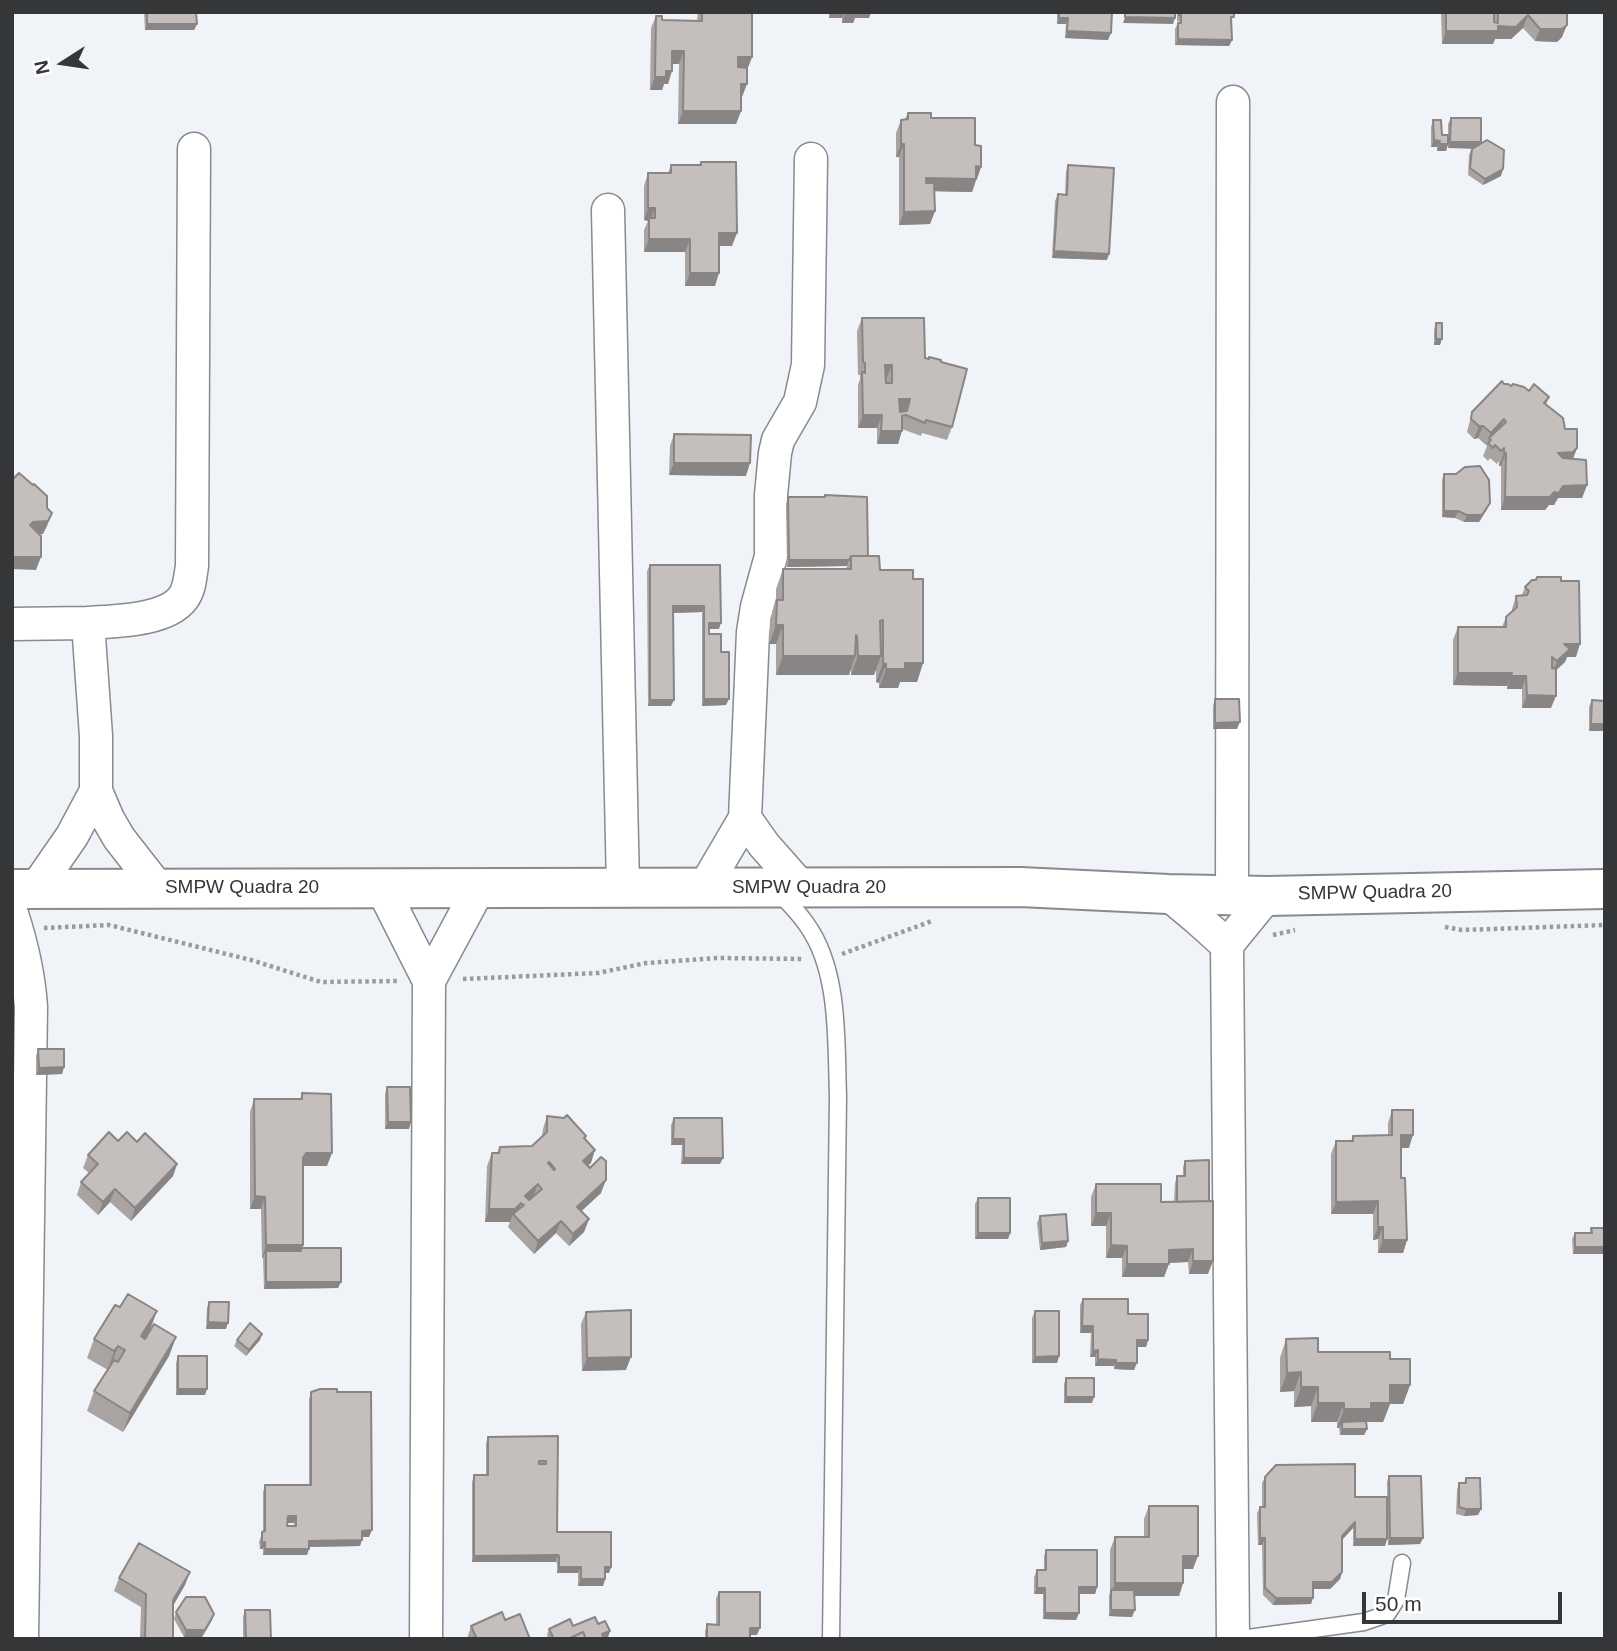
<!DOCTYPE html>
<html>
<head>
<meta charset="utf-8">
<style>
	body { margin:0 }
	#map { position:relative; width:1617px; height:1651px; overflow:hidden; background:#f0f3f8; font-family:Helvetica,sans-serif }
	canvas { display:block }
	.frame { position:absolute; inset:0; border:14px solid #353638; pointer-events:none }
	.north { position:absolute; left:28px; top:28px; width:70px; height:70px; -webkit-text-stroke:5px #fff; paint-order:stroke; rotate:258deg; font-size:19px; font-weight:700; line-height:28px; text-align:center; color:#353638 }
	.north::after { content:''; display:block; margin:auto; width:24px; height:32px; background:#353638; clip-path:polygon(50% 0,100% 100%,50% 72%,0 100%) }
	.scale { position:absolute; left:1362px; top:1592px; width:200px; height:32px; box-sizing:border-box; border:4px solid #353638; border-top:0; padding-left:9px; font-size:21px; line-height:24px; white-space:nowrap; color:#353638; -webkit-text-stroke:5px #fff; paint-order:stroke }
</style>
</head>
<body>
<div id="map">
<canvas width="1617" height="1651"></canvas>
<div class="frame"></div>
<div class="north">N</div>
<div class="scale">50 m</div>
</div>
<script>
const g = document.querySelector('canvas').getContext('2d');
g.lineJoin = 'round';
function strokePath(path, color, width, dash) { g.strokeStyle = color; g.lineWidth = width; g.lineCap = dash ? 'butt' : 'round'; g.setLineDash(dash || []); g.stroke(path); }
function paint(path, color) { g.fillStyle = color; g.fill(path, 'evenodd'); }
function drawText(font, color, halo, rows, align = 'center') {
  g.font = font + ' Helvetica,sans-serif'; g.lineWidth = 5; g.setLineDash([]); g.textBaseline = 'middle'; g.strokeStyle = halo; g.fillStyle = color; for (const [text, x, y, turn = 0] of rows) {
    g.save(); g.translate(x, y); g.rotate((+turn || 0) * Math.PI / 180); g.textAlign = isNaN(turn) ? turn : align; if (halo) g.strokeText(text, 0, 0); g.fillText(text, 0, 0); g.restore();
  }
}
const path = new Path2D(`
	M1445 927 1462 930 1605 925
	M44 928 109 925 251 960 321 982 398 981
	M1273 935 1295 930
	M842 954 932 921
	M463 979 598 973 646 963 717 958 803 959`);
const service = new Path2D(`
	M779 893C789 903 799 913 807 925 840 971 836 1043 838 1097L831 1639
	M1241 1639 1364 1622 1387 1614 1396 1600 1402 1563`);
const minor = new Path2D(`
	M608 210 623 887
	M12 624 88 623
	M745 818 764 845 802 888
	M36 888 72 836 96 791
	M158 888 119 838 108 819 96 791V736L88 623C114 621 166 621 183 598 190 589 190 577 192 566L194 149
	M382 888 429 981 426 1639
	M704 888 745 818 753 632 757 607 771 556V495L775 453 778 440 800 402 808 365 811 159
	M1168 894 1198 919 1227 945
	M1232 895 1233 102
	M12 914C22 945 29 975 31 1007L22 1639
	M429 981 479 888
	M1233 1639 1227 945 1267 896`);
const tertiary = new Path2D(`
	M12 889 1020 887 1168 894 1267 896 1605 889`);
const wall = new Path2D(`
	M144 12H196L197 24 194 30H145Z
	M698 12H752V57L747 70 742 97H741V111L736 124H678L679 64H672L668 84H664L662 90H650L651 28 656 16 662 20 697 21Z
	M829 12H871L869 18H855L853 23H842V18H829Z
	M1057 12H1112L1108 40 1065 38 1066 24H1057Z
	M1177 12H1234L1231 23 1232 40 1229 46 1175 45V29L1179 21H1177Z
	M1441 12H1567L1562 37 1557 42 1535 41 1523 28 1511 39H1495L1493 44H1442Z
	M908 113 931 118 975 145 981 167 972 192 935 191V211L930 224 899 225V157H896V133L901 120 905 119Z
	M1451 118 1480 144 1501 176 1483 185 1468 175 1469 155 1472 148H1448V144L1446 151H1437V147H1431V127L1433 120 1442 135 1448 137V124Z
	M701 162 732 246H719L715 286H685V252H644V230L648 221 644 220V186L648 173H668L671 165H699Z
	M1068 165 1107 260 1052 258 1055 201 1058 194 1065 195 1066 172Z
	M862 318 925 358 941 362 952 427 947 440 922 433 921 436 902 429 898 444H877V428H858V385L860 379V375H858L857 331Z
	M1436 323 1440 345H1434V330Z
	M1504 384 1549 397 1546 405 1565 429 1577 448 1573 459 1587 485 1582 498H1558L1554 505H1549L1545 510H1501V466H1499V461L1497 464 1490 458 1488 461 1483 456 1487 446 1478 438 1474 439 1467 432 1472 412Z
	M674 434 746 476 669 475 670 446Z
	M1444 474 1490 503 1487 509 1479 522H1464L1455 518 1442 517V480Z
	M788 497 868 556 880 570 913 579 923 663 917 682H900L898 688H879V683L876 682V668L874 675H851V669L849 675H776V644H769L770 619 776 601V589L783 569H846L847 566 787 567 786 504Z
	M650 565H720L719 629H709V634L721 652 726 705 702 706V612L673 613 671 706H648L647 571Z
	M1537 577 1561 581 1576 657H1567L1565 662 1556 670 1551 708H1522V689H1507V686L1453 685V640L1458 627H1502L1506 617 1512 612V609L1516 596 1522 595 1525 587 1536 580Z
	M1215 699 1237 729H1213V706Z
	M1592 700 1605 701 1589 731V707Z
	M38 1049 64 1067 62 1074 36 1075V1056Z
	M387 1087 409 1129H385V1094Z
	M302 1093 327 1166H303V1245L302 1248 338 1288 264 1289 263 1258H262L261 1209H250V1112L254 1099H300Z
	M1392 1110 1409 1148H1401V1178L1407 1240 1403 1253H1378V1239L1373 1240V1214H1331V1154L1336 1141H1351L1353 1136 1388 1135V1123Z
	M547 1116 586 1136 585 1138 591 1163 588 1165 601 1193 581 1211 589 1219 584 1232 569 1246 556 1233 534 1254 508 1227 510 1222H485L487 1166 492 1153H497L500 1147 532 1146 542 1136 543 1129Z
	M674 1118 720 1164H681L682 1145H671V1125Z
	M118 1141 137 1142 177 1164 173 1176 131 1221 110 1202 98 1215 77 1195 81 1182 89 1173 83 1168 88 1155Z
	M1185 1161 1208 1274H1189L1188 1262 1169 1263 1164 1277H1122V1258H1106V1226H1091V1197L1096 1184 1161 1202H1174L1175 1183 1177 1176H1183V1167Z
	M978 1198 1010 1233 1008 1239H975V1204Z
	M1040 1216 1068 1241 1066 1247 1040 1250 1037 1223Z
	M1591 1228H1605V1254H1573L1572 1239 1575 1233H1590Z
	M1083 1299 1128 1314 1148 1340 1146 1347H1137L1134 1370 1114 1369V1366H1095V1357H1090L1091 1333H1080V1305Z
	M209 1302 226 1329H206L207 1308Z
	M1035 1311 1059 1356 1057 1363H1032V1318Z
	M586 1312 626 1370 582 1371 581 1324Z
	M150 1330 176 1337 169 1356 123 1432 87 1411 94 1391 108 1370 87 1358 94 1339Z
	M1286 1339 1318 1352 1390 1359 1410 1385 1403 1404H1390L1383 1422H1366L1367 1429 1364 1435H1340L1339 1428H1337V1422H1311V1406L1294 1407V1391L1280 1392V1358Z
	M237 1340H260L246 1356 234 1346Z
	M178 1356 205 1395H176V1363Z
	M1066 1378 1092 1403H1064V1384Z
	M311 1392 369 1537H362L360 1546 309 1547 307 1555H263V1549H260L259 1542 263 1531V1492L265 1485H309V1399ZM288 1523H294V1526H287Z
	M558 1436 557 1532 611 1567 609 1573H605V1579L603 1586H578V1573H557V1563L555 1562H472V1482L474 1475H486V1443L488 1437Z
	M1389 1476 1423 1538 1420 1544 1388 1545 1387 1482Z
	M1265 1477 1355 1497 1387 1539 1385 1546H1353V1528L1342 1540V1572L1340 1579 1330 1589H1313L1311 1604 1273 1605 1263 1595 1262 1545H1258L1257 1513 1260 1507H1262V1483Z
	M1466 1478 1481 1509 1478 1515 1464 1516 1456 1514 1457 1490 1459 1483H1464Z
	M1149 1506 1193 1569H1183V1583L1179 1596H1135L1132 1617 1109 1616V1596L1110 1592V1550L1115 1537H1144V1519Z
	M1046 1550 1097 1587 1095 1594H1079V1613L1076 1620 1043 1619V1594H1034V1577L1037 1570H1044V1556Z
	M119 1578 185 1585 173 1605V1639H140L141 1607 114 1591Z
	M719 1592 757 1635H750V1639H705V1631L707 1624 716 1625V1598Z
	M245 1610 271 1639H243V1617Z
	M176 1612 212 1620 202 1637H184L174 1619Z
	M505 1620 530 1639H467L471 1626Z
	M598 1624 610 1631 608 1637 605 1639H548L547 1635 549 1629Z`);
const shadedWall = new Path2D(`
	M831 12H844L842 18H829Z
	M845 12H871L869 18H855L853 23H842Z
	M1528 15 1523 28 1511 39H1495L1493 44H1442L1446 31 1498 26Z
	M1125 17 1175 18 1173 24 1123 23Z
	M1059 18H1068L1066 24H1057Z
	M147 24H197L194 30H145Z
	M1567 25 1562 37 1557 42 1535 41 1540 29Z
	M1067 31 1111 33 1108 40 1065 38Z
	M1178 39 1232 40 1229 46 1175 45Z
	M672 51H684L679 64H667Z
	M738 57H752L747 70H733Z
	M666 71H672L668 84H664L662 90H650L655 77Z
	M741 84H747L742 97H736Z
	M683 111H741L736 124H678Z
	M1434 140 1440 141 1437 147H1431Z
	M1450 142H1481L1478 149 1448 148Z
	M901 144H904L899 157H896Z
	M1439 144H1448L1446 151H1437Z
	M976 166 981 167 977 179Z
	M1503 169 1501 176 1483 185 1485 179Z
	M926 178 976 179 972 192 921 191Z
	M648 208H655L650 221 649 218 648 221 644 220Z
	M935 211 930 224 899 225 904 212Z
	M719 233H737L732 246H715Z
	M649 239H690L685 252H644Z
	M1054 251 1109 254 1107 260 1052 258Z
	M690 273H719L715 286H685Z
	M1436 339H1442L1440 345H1434Z
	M885 365H892L887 377 880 378Z
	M899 399H910L905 412H894Z
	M863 415H882L877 428H858Z
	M1504 419 1499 432 1491 440 1489 438 1491 433Z
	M1479 426H1483L1478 438 1474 439Z
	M881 431H902L898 444H877Z
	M1577 448 1572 461 1568 464 1558 453Z
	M1504 453H1506L1501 466H1499Z
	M674 463H750L746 476 669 475Z
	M1587 485 1582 498H1558L1554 505H1549L1545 510H1501L1505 497 1563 486Z
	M1490 503 1487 509 1479 522H1464L1467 515Z
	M1444 511H1458L1455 518 1442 517Z
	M52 513 47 526 43 534 29 535 30 525 33 522Z
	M12 557H41L36 570 12 569Z
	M789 560H849L847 566 787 567Z
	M673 606H704L702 612 671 613Z
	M709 623H721L719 629H706Z
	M776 625H783L776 644H769Z
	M1564 644H1580L1576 657H1567L1565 662 1552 674Z
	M783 656H855L849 675H776Z
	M858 656H881L874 675H851Z
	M883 663 886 664 879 683 876 682Z
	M905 663H923L917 682H900L898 688H879L886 669Z
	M1458 673H1512L1507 686 1453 685Z
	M1511 676H1526L1522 689H1507Z
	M1527 695 1556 696 1551 708H1522Z
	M704 699H729L726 705 702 706Z
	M650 700H674L671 706H648Z
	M1240 722 1237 729H1213L1215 723Z
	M1591 724H1605V731H1589Z
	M64 1067 62 1074 36 1075 39 1068Z
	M388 1122H411L409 1129H385Z
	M1401 1135H1413L1409 1148H1396Z
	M673 1139H684L682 1145H671Z
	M595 1150 591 1163 579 1174 583 1161Z
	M306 1153H332L327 1166H301L303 1158Z
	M684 1158H723L720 1164H681Z
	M177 1164 173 1176 131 1221 135 1208Z
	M606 1180 601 1193 572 1220 577 1207Z
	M538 1184 533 1197 522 1204 525 1196Z
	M115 1189 110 1202 98 1215 103 1202Z
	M255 1196 265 1197 261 1209H250Z
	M1378 1201 1373 1214H1331L1336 1202Z
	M521 1203 517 1215 513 1214 510 1222H485L489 1209Z
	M1096 1213H1111L1106 1226H1091Z
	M589 1219 584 1232 569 1246 573 1234Z
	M561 1221 556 1233 534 1254 538 1241Z
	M1378 1227H1383L1378 1239 1373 1240Z
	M978 1233H1010L1008 1239H975Z
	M1383 1240H1407L1403 1253H1378Z
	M1068 1241 1066 1247 1040 1250 1042 1243Z
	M266 1245H303L298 1258 266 1251 263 1258H262Z
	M1111 1245 1127 1246 1122 1258H1106Z
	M1575 1247H1605V1254H1573Z
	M1193 1249 1188 1262 1164 1263 1169 1250Z
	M1193 1261H1213L1208 1274H1189Z
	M1127 1264H1169L1164 1277H1122Z
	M266 1282H341L338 1288 264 1289Z
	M157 1311 150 1330 134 1355 141 1336Z
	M208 1322 228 1323 226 1329H206Z
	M1082 1326H1093L1091 1333H1080Z
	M262 1334 260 1340 246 1356 249 1350Z
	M176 1337 169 1356 123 1432 130 1413Z
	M1137 1340H1148L1146 1347H1134Z
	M118 1346 111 1365 108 1370 114 1351Z
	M1098 1350 1095 1357H1090L1093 1351Z
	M1059 1356 1057 1363H1032L1035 1357Z
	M631 1357 626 1370 582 1371 587 1358Z
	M1098 1359 1116 1360 1114 1366H1095Z
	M1116 1363H1137L1134 1370 1114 1369Z
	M1301 1372 1294 1391 1280 1392 1287 1373Z
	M1390 1385H1410L1403 1404H1390L1383 1422H1342L1339 1428H1337L1344 1409 1371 1403Z
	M1301 1387H1318L1311 1406 1294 1407Z
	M178 1389H207L205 1395H176Z
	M1066 1397H1094L1092 1403H1064Z
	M1318 1403H1344L1337 1422H1311Z
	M1342 1429H1367L1364 1435H1340Z
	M1466 1509H1481L1478 1515 1464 1516Z
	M288 1516H296L294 1523H285Z
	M1355 1522 1353 1528 1340 1542 1342 1536Z
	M372 1530 369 1537H359L362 1531Z
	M1260 1538H1265L1262 1545H1258Z
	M1390 1538H1423L1420 1544 1388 1545Z
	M1355 1539H1387L1385 1546H1353Z
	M362 1540 360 1546 306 1547 309 1541Z
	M265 1542 263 1549H260L262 1543Z
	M265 1549H309L307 1555H263Z
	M558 1555 555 1562H472L474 1556Z
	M1183 1556H1198L1193 1569H1179Z
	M559 1567H581L578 1573H557Z
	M605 1567H611L609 1573H603Z
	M190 1572 185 1585 169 1613 173 1600Z
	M1342 1572 1340 1579 1330 1589H1311L1313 1582Z
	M581 1579H605L603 1586H578Z
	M1115 1583H1183L1179 1596H1110Z
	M1079 1587H1097L1095 1594H1077Z
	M1037 1588H1045L1043 1594H1034Z
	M1276 1598H1313L1311 1604 1273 1605Z
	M1111 1610H1135L1132 1617 1109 1616Z
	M1045 1613H1079L1076 1620 1043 1619Z
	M214 1614 212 1620 202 1637H184L186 1630Z
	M750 1628H760L757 1635H748Z
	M610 1631 608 1637 601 1639 602 1634Z`);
const building = new Path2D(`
	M147 12H196L197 24H147Z
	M702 12H752V57H738V67L747 68V84H741V111H683L684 51H672V71H666V77H655L656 16H662V20L702 21Z
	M1059 12H1112L1111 33 1067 31 1068 18H1059Z
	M1125 12H1175V18L1125 17Z
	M1179 12H1234V17H1231L1232 40 1178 39V23H1181V14L1179 15Z
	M1446 12H1494V22L1498 23V12H1567V25L1562 29H1540L1528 15 1516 27 1498 26V31H1446Z
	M908 113H931V118H975V145L981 146V167L976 166V179L926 178V183H934L935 211 904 212V144H901V120L908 119Z
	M1451 118H1481V142H1450Z
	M1433 120H1441L1442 135H1448V144H1439L1440 141 1434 140Z
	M1487 140 1504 150 1503 169 1485 179 1470 168 1472 149Z
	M701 162H736L737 233H719V273H690V239H649V218H655V208H648V173H671V165H701Z
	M1068 165 1114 168 1109 254 1054 251 1058 194 1067 195Z
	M862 318H924L925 358 929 359V357L941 360V362L967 369 952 427 926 420 925 423 906 415 902 416V431H881L882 415H863L862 372 865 373V363L863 362ZM885 365H892V383H886ZM899 399H910L907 411 900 412Z
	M1436 323H1442V339H1436Z
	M1502 381 1504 384H1508L1511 386 1513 384 1524 387 1529 391 1534 384 1549 397 1544 403 1563 418 1565 429H1577V448L1573 452 1558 453 1563 458 1586 460 1587 485 1563 486 1559 493 1554 492 1550 497H1505L1506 453H1504V448L1501 451 1495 445 1493 448 1488 443 1491 440 1489 438 1506 422 1504 419 1491 433 1483 426H1479L1471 419 1472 412Z
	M674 434 751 435 750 463H674Z
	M1480 466 1489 480 1490 503 1482 515H1467L1458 511H1444V474H1456L1465 467Z
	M19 473 33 485 34 484 47 496V508L52 513 48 521 33 522 30 525 41 536V557H12V480Z
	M825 495 867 497 868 556H851L849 560H789L788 497H825Z
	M851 556H879L880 570H913V579H923V663H905V669H886V664L883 663V620L880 621 881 656H858L857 636 856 635 855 656H783V625H776L777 600H783V569H851Z
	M650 565H720L721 623H709V634H721V652H729V699H704V606H673L674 700H650Z
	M1537 577H1561V581H1579L1580 644H1564L1570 649 1557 661 1552 657V668L1556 669V696L1527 695 1526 676H1511L1512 673H1458V627H1506V617L1517 607 1516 596 1527 595 1529 591 1525 587 1532 580H1536Z
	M1215 699H1239L1240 722 1215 723Z
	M1592 700 1605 701V724H1591Z
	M38 1049H64V1067L39 1068Z
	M387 1087H410L411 1122H388Z
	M302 1093 331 1094 332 1153H306L303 1158V1245H266L265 1197 255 1196 254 1099H302Z
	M1392 1110H1413V1135H1401V1178H1405L1407 1240H1383V1227H1378V1201L1336 1202V1141H1353V1136L1392 1135Z
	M567 1115 586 1136 584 1138 595 1150 583 1161 590 1168 601 1157 606 1161V1180L577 1207 589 1219 573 1234 561 1221 538 1241 513 1214 524 1205 521 1203 515 1209H489L492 1153H499L500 1147 532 1146 547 1132V1116L564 1118ZM549 1162 555 1169 554 1170 548 1163ZM538 1184 542 1189 529 1200 525 1196Z
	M674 1118H722L723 1158H684V1139H673Z
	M109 1132 118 1141 127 1132 137 1142 145 1133 177 1164 135 1208 115 1189 103 1202 81 1182 98 1164 88 1155Z
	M1209 1160V1201L1177 1202V1176H1185V1161Z
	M1096 1184H1161V1202L1213 1201V1261H1193V1249L1169 1250V1264H1127V1246L1111 1245V1213H1096Z
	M978 1198H1010V1233H978Z
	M1066 1214 1068 1241 1042 1243 1040 1216Z
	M1591 1228H1605V1247H1575V1233H1592Z
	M301 1248H341V1282H266V1251H301Z
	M128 1294 157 1311 141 1336 145 1339 154 1324 176 1337 130 1413 94 1391 114 1360 118 1362 125 1350 118 1346 114 1351 94 1339 115 1305 120 1307Z
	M1083 1299H1128V1314H1148V1340H1137V1363H1116V1360L1098 1359V1350L1093 1351V1326H1082Z
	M209 1302H229L228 1323 208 1322Z
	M631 1310V1357L587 1358 586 1312Z
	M1035 1311H1059V1356L1035 1357Z
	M250 1323 262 1334 249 1350 237 1340Z
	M1318 1338V1352H1390V1359H1410V1385H1390V1403H1371V1409H1344V1403H1318V1387H1301V1372L1287 1373 1286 1339Z
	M178 1356H207V1389H178Z
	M1066 1378H1094V1397H1066Z
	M320 1389H337V1392H371L372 1530 362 1531V1540L309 1541V1549H265V1542L262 1543V1532L265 1531V1485H311V1392ZM288 1516H296V1526H287Z
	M1366 1421 1367 1429H1342V1422Z
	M558 1436 557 1532H611V1567H605V1579H581V1567H559V1556L558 1555 474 1556V1475H488V1437ZM539 1461H546V1464H539Z
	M1355 1464V1497H1387V1539H1355V1522L1342 1536V1572L1332 1582H1313V1598H1276L1265 1588V1538H1260V1507H1265V1477L1276 1465Z
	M1389 1476H1421L1423 1538H1390Z
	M1466 1478H1480L1481 1509H1466L1459 1507V1483H1466Z
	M1149 1506H1198V1556H1183V1583H1115V1537H1149Z
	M139 1543 190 1572 173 1600V1639H145L146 1594 119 1578Z
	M1046 1550H1097V1587H1079V1613H1045V1588H1037V1570H1046Z
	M1111 1590H1134L1135 1610H1111Z
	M719 1592H760V1628H750V1639H707V1624L719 1625Z
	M186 1597H205L214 1614 205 1630H186L176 1612Z
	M245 1610H270L271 1639H246Z
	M502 1612 505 1620 520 1614 530 1639H477L471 1626Z
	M595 1617 598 1624 605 1621 610 1631 602 1634 604 1639H586L583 1632 568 1639H554L549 1629 570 1619 573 1626Z
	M583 1632 586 1639H568Z`);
const streetNames = [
	["SMPW Quadra 20",242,888],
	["SMPW Quadra 20",809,888],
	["SMPW Quadra 20",1375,893,-1]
];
strokePath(service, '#888a8e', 19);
strokePath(minor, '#888a8e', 35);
strokePath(tertiary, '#888a8e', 42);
strokePath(path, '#999b9f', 4.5, [3.5, 3.5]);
strokePath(service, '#fff', 16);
strokePath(minor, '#fff', 32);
strokePath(tertiary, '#fff', 38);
paint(wall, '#a9a3a2');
paint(shadedWall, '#898584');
paint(building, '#c4bebc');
strokePath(building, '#898584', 2);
drawText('19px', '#353638', '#fff', streetNames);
</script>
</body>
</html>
